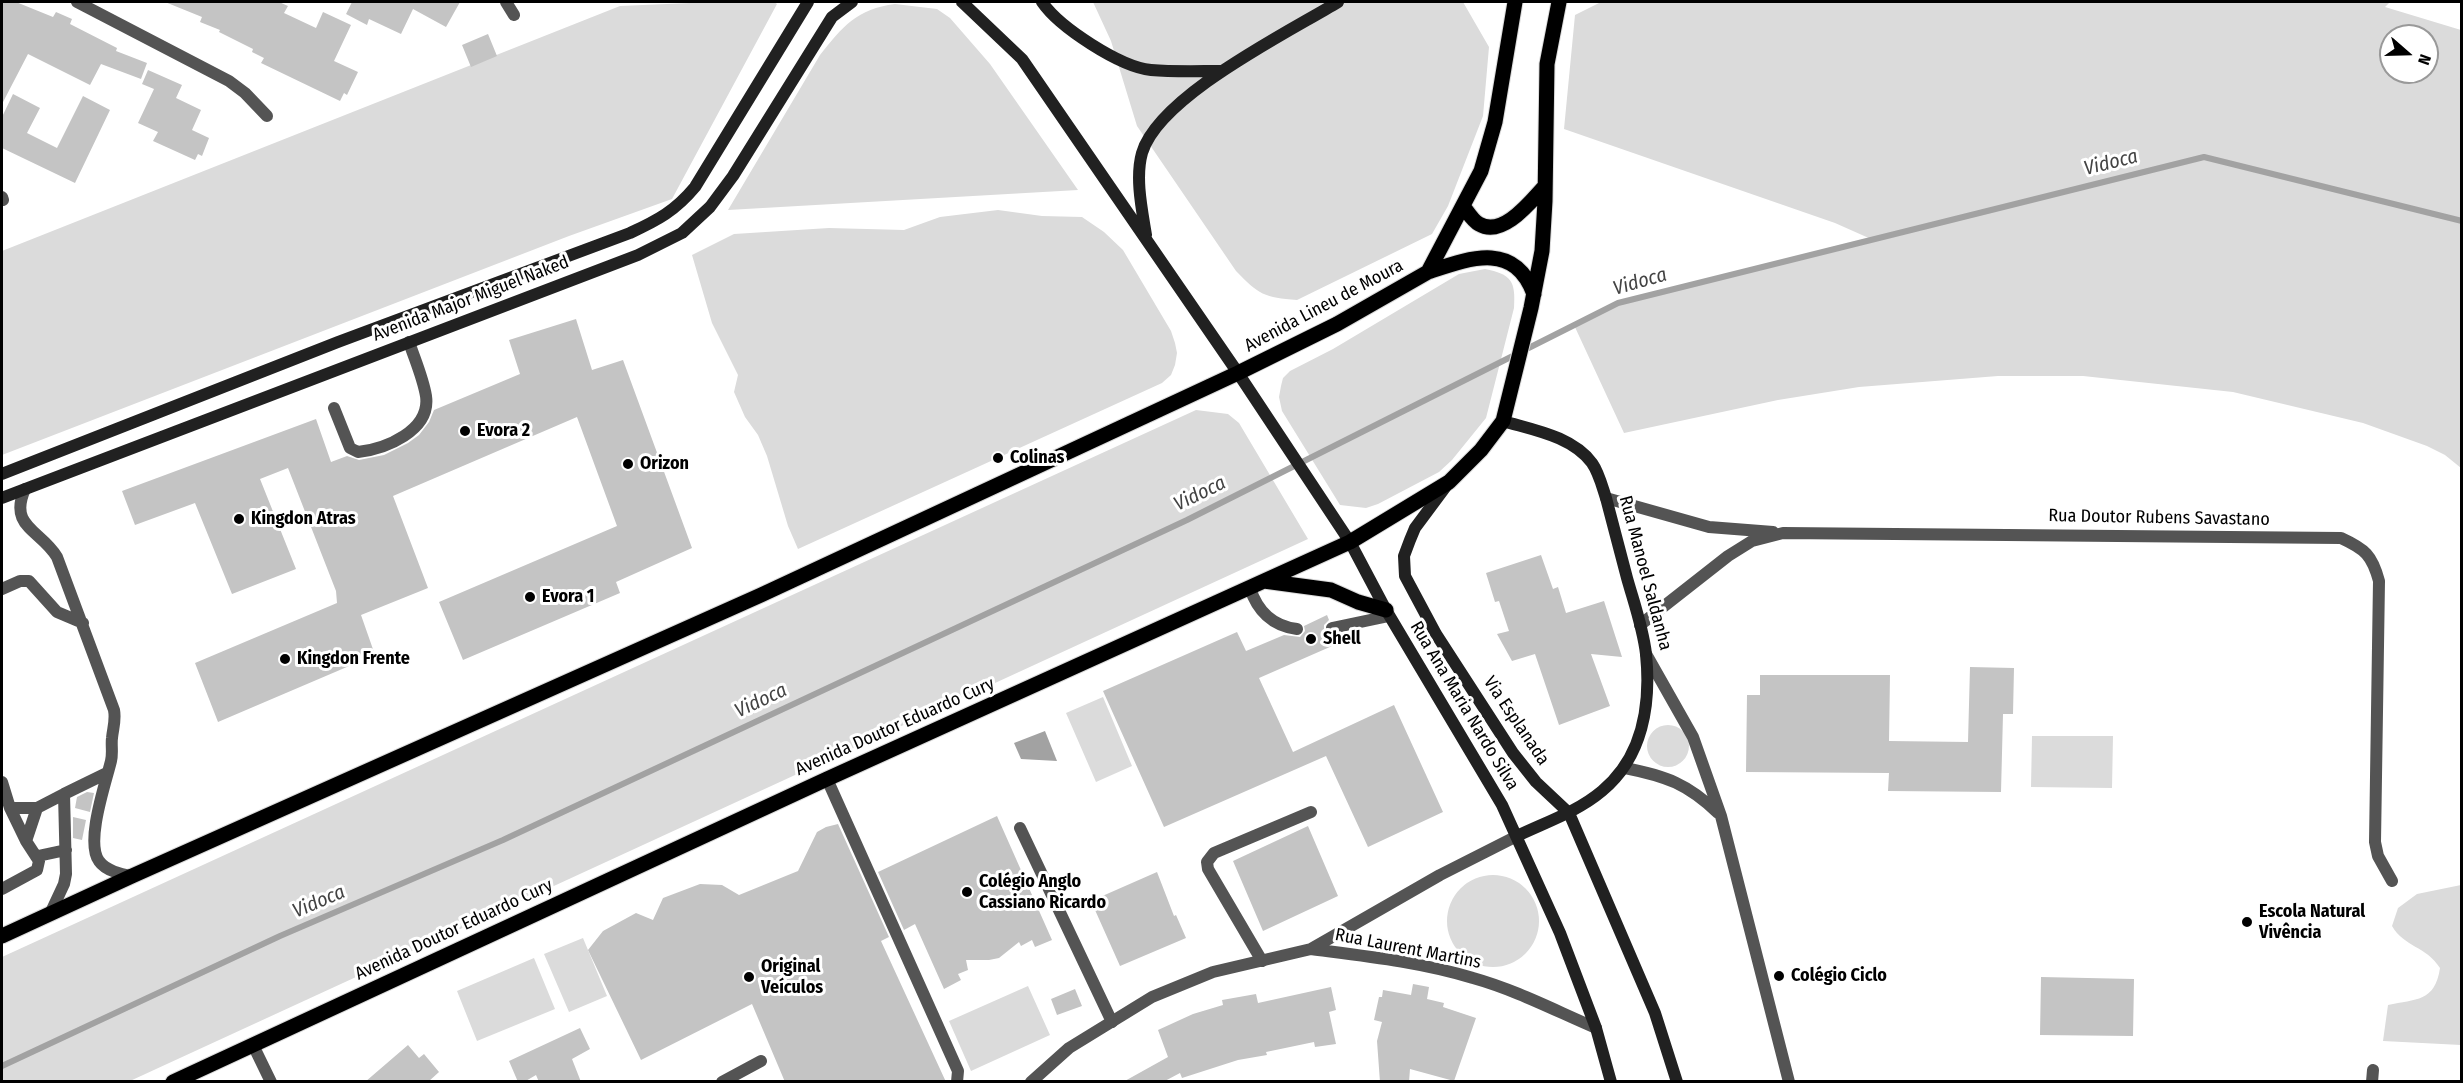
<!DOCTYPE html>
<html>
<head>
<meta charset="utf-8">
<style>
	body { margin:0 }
	#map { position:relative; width:2463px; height:1083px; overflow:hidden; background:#fff; font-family:"Fira Sans Condensed",sans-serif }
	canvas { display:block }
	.frame { position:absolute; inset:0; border:3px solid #000; pointer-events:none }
	.north { position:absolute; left:2379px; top:24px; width:60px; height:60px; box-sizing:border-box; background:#fff; border:2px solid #999; border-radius:50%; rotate:110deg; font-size:16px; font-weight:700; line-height:24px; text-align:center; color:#000 }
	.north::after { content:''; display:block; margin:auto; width:21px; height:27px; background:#000; clip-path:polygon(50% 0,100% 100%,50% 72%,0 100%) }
</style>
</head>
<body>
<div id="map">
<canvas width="2463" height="1083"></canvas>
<div class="frame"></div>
<div class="north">N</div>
</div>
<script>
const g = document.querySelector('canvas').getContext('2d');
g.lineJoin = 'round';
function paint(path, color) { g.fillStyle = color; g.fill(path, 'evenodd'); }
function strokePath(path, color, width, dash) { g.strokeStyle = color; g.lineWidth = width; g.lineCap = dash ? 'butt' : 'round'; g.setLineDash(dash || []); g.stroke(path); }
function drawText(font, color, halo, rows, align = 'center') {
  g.font = font + ' "Fira Sans Condensed",sans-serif'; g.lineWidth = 6; g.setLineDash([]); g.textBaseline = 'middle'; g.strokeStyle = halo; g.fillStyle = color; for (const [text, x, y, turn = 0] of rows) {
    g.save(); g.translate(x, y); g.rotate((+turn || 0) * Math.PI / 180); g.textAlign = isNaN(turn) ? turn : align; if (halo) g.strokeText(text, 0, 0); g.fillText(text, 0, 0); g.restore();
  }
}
const green = new Path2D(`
	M713 2H774L777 4 672 199 569 236 2 455V251L620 6Z
	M1093 2H1463L1489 47 1483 116 1448 206 1432 234 1297 300C1265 298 1258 294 1236 271L1137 126 1111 41Z
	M1601 2H2390L2385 7 2461 30V468L2445 455 2427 446 2363 423 2233 392 2083 376H1998L1859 387 1778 400 1624 433 1574 325 1618 303 1871 239 1835 223 1564 129 1575 15ZM2391 36H2427V72H2391Z
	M895 4 937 9 950 18 990 64 1078 190 728 210 820 55C843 26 857 9 895 4Z
	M998 210 1042 216 1082 217 1104 232 1123 250 1171 331 1175 343 1177 353 1175 365 1171 375 1162 383 798 549 788 526 767 456 758 435 745 417 734 392 738 375 712 323 692 255 734 234 829 228 904 230 940 217Z
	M1485 269C1511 274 1516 281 1514 308L1486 418 1452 460 1439 472 1378 504 1366 508 1340 505 1282 411 1279 397 1281 386 1283 378 1290 371 1333 349 1459 274Z
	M1196 410 1228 414 1239 423 1308 539 130 1081H2V957Z
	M1103 697 1132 766 1096 782 1066 713Z
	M1647 746a21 21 0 1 1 42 0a21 21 0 1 1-42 0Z
	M2032 736H2113L2112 788 2031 787Z
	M1447 921a46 46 0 1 1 92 0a46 46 0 1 1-92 0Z
	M2461 885V1045L2383 1041 2388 1005C2416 999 2435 1002 2440 968 2426 946 2404 947 2392 926L2398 908 2417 894Z
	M583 938 607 996 569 1012 544 954Z
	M534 958 555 1009 477 1041 457 991Z
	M1028 986 1050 1035 971 1071 949 1021Z`);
const water = new Path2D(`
	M1045 731 1057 761 1021 759 1014 743Z`);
const stream = new Path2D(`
	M2 1066 280 936 503 840 1187 520 1618 303 2204 157 2462 221`);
const building = new Path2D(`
	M2 2H16L53 17 56 12 72 19 70 24 117 48 116 51 147 63 141 79 101 64 90 85 28 54 2 104Z
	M165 2H279L288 6 284 13 316 28 323 12 351 25 334 61 358 72 347 95 344 93 340 101 261 63 264 58 252 52 253 49 219 32 220 30 200 22 202 17Z
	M352 2H460L446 27 413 9 401 34 369 19 367 25 346 14Z
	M488 34 497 56 471 67 462 45Z
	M148 70 182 85 176 98 201 110 192 130 209 138 202 156 198 154 195 160 153 141 158 132 138 123 154 89 142 84Z
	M13 94 40 108 27 133 57 148 83 96 110 110 75 183 2 148V117Z
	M576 319 592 370 623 360 692 548 616 582 620 593 463 660 439 602 617 526 577 417 393 496 428 588 361 615 375 655 218 722 195 663 337 603 336 591 288 468 260 479 296 569 232 594 195 503 135 525 122 491 316 419 331 462 347 456 359 460 384 455 408 443 419 435 429 422 434 410 520 374 509 340Z
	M1541 555 1553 589 1558 587 1566 613 1604 601 1622 657 1591 654 1610 706 1559 725 1535 654 1512 661 1497 634 1509 631 1499 601 1495 602 1486 573Z
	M1327 615 1329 620 1324 625V630L1329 636H1336L1339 643 1259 678 1293 752 1394 705 1443 812 1368 847 1326 756 1164 827 1103 691 1237 632 1246 651 1284 635 1300 637 1305 631 1304 626Z
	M1970 667 2014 668 2013 714H2003L2001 792 1888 791 1889 773 1746 772 1747 695H1760V675H1890L1889 741 1968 742Z
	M87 792 94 793 90 812 75 808 77 797Z
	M997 816 1052 940 1035 947 1032 940 1021 946 1019 942 999 958 989 960H966L968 970 958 974 961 980 944 989 915 924 904 930 878 872Z
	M73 817 86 820 82 840 73 838Z
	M838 824 889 937 881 941 946 1082H785L752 1004 641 1060 588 950 603 931 636 913 653 920 663 898 700 884 722 885 739 895 798 871 817 832 826 827Z
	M1308 826 1338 896 1263 931 1233 861Z
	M1157 872 1174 916 1176 915 1186 938 1120 966 1091 901Z
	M2041 977 2134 979 2133 1036 2040 1035Z
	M1413 984 1429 987 1427 999 1444 1003 1443 1007 1476 1018 1454 1081 1410 1069 1409 1082H1380L1377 1041 1382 1022 1374 1020 1379 997H1382L1383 990 1411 995Z
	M1331 987 1336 1010 1329 1012 1336 1044 1315 1047 1314 1042 1266 1052 1267 1055 1238 1060 1182 1078 1180 1073 1163 1082H1123L1168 1057 1158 1030 1193 1014 1223 1005 1222 1000 1256 994 1258 1003Z
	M1075 989 1082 1006 1057 1015 1051 999Z
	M580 1028 590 1049 572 1059 581 1082H539L536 1075 524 1082H518L509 1061Z
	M408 1045 419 1058 424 1054 439 1072 428 1082H365Z`);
const lane = new Path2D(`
	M334 408 350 448 358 452C385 449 431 431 426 396 423 378 415 360 409 342
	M25 489C8 527 41 530 57 557L114 710C116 720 113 728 112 738 111 745 113 753 111 761 106 782 85 842 99 861 106 871 121 874 132 876
	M1250 588C1257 610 1272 626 1297 629
	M2 589 20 581H29L57 612 83 623
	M1332 628 1389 616
	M827 779 958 1071 957 1082
	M2 782 10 808 26 841 39 861 37 870 2 889
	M64 794 107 773
	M10 808H37L64 794 66 874 64 884 50 914
	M1020 828 1112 1022
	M26 841 37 808
	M38 856 66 850
	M1262 961 1208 869 1207 862 1214 853 1311 812
	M253 1045 271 1082
	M722 1082 761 1061`);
const street = new Path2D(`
	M77 2 229 81 245 93 267 116
	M506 2 514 15
	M2 197 3 200
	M1606 498 1709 527 1773 532
	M1640 625 1728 556 1752 541 1783 533 2341 538C2365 549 2372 555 2379 581L2375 842 2378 856 2392 881
	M1646 654 1693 737 1721 816 1789 1082
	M1625 768C1666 776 1688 784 1718 813
	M1311 949C1365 956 1421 962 1473 978 1516 990 1556 1011 1596 1028
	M1031 1082 1069 1048 1152 997 1213 972 1311 949 1440 875 1517 836
	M2372 1082 2373 1070`);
const secondary = new Path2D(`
	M962 2 1022 59 1238 373 1350 542 1386 610 1502 805 1560 933 1596 1028 1611 1082
	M1042 2C1059 27 1120 67 1151 70 1174 72 1199 71 1222 71
	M1146 235C1142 210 1135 178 1142 153 1159 96 1287 33 1338 2
	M1503 421C1533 430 1572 436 1592 463 1599 473 1602 486 1606 498 1613 525 1620 552 1627 578 1634 603 1643 628 1646 654 1651 704 1643 757 1602 791 1577 812 1546 822 1517 836
	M2 474 338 342 630 233C658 220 675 211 695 187L808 2
	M1447 485 1415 528 1410 540 1404 556 1405 576 1436 634 1513 753 1536 782 1569 813 1655 1013 1677 1082
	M2 498 638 255 682 233 710 207 733 176 832 17 852 2`);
const primary = new Path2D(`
	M1463 206C1467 211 1473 221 1479 224 1503 238 1531 201 1545 186
	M1428 272C1470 258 1514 241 1534 294
	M1264 581 1331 590 1358 602 1386 610
	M2 936 132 876 761 595 1238 373 1337 324 1428 272 1481 171 1495 122 1515 2
	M173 1082 827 779 1350 542 1449 482 1481 450 1503 421 1531 308 1542 251 1545 201 1547 64 1559 2`);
const markers = [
	[465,431,6,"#000"],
	[998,458,6,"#000"],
	[628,464,6,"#000"],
	[239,519,6,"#000"],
	[530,597,6,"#000"],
	[1311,639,6,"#000"],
	[285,659,6,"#000"],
	[967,892,6,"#000"],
	[2247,922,6,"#000"],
	[1779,976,6,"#000"],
	[749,977,6,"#000"]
];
const streetNames = [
	["Avenida Major Miguel Naked",471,299,-21],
	["Avenida Lineu de Moura",1324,306,-28],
	["Rua Doutor Rubens Savastano",2159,518,1],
	["Rua Manoel Saldanha",1645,573,75],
	["Rua Ana Maria Nardo Silva",1464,706,59],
	["Via Esplanada",1516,721,56],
	["Avenida Doutor Eduardo Cury",895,727,-24],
	["Avenida Doutor Eduardo Cury",454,930,-25],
	["Rua Laurent Martins",1408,949,11]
];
const poiNames = [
	["Evora 2",477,431],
	["Colinas",1010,458],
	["Orizon",640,464],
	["Kingdon Atras",251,519],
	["Evora 1",542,597],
	["Shell",1323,639],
	["Kingdon Frente",297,659],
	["Colégio Anglo",979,882],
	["Cassiano Ricardo",979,903],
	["Escola Natural",2259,912],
	["Vivência",2259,933],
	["Original",761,967],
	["Veículos",761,988],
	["Colégio Ciclo",1791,976]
];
const waterNames = [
	["Vidoca",2111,163,-14],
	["Vidoca",1640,282,-16],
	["Vidoca",1200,494,-26],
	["Vidoca",761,701,-25],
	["Vidoca",319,902,-23]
];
paint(green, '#dbdbdb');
paint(water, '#a2a2a2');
strokePath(stream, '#a2a2a2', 6);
paint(building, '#c4c4c4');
strokePath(primary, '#dbdbdb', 17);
strokePath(lane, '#545454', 12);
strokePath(street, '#545454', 12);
strokePath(secondary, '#212121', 12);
strokePath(primary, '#000', 15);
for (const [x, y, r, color] of markers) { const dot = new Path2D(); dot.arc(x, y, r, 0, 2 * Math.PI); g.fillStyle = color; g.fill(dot); strokePath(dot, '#fff', 2); }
drawText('18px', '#000', '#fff', streetNames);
drawText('bold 18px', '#000', '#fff', poiNames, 'left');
drawText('italic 20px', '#434343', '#fff', waterNames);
</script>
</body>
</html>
